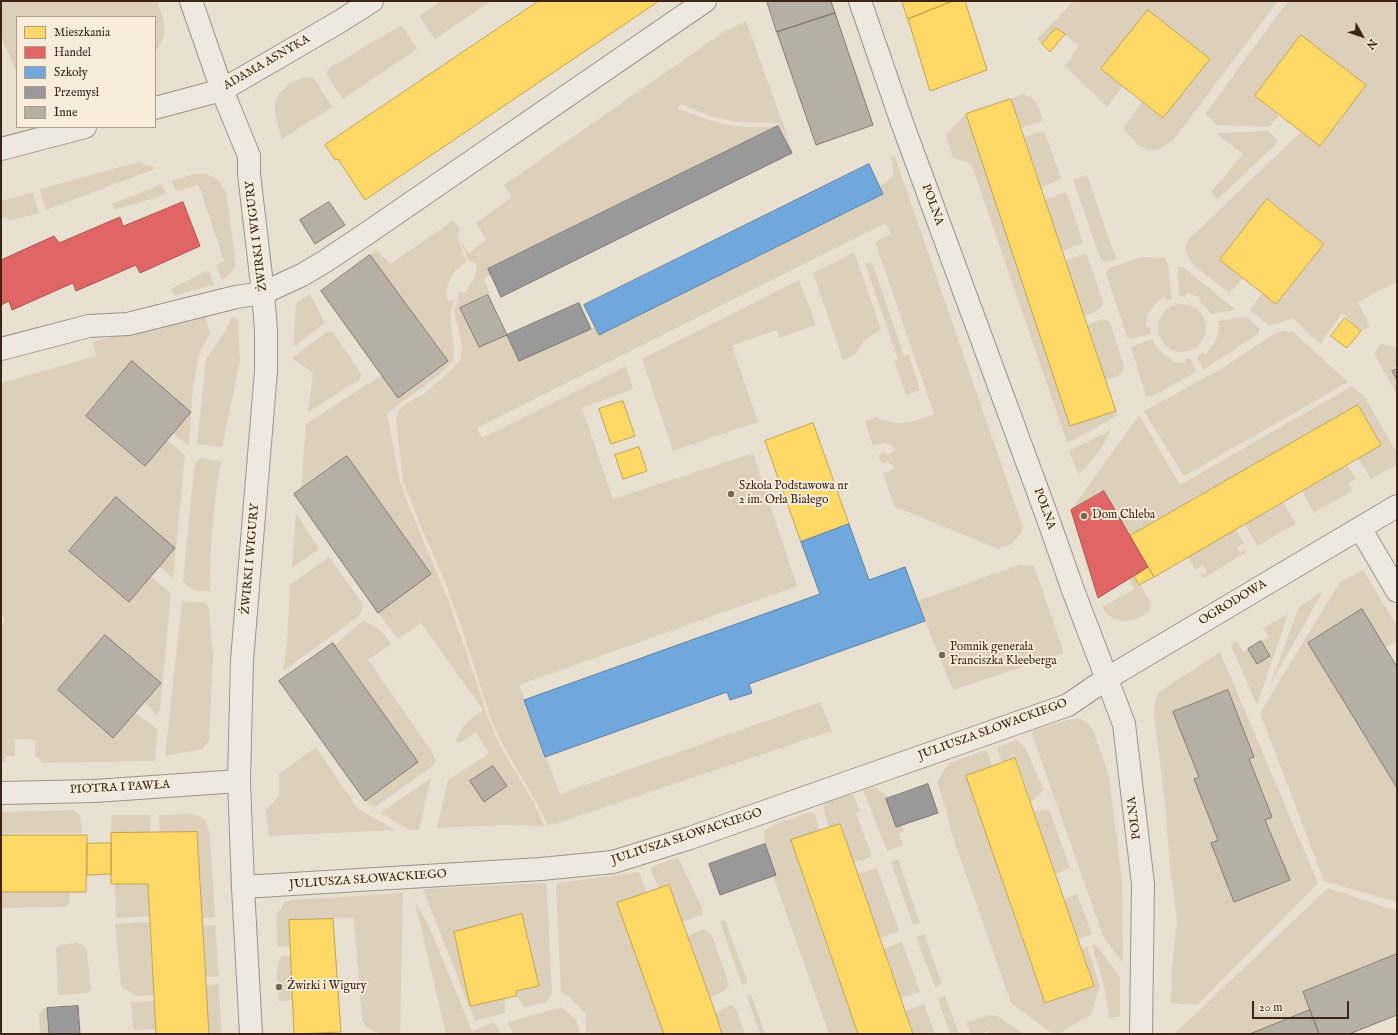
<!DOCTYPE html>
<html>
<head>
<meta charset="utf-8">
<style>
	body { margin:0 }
	#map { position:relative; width:1398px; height:1035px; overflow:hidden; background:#e8e0d0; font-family:"IM FELL English",serif }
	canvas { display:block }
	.frame { position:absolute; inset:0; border:2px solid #3c2417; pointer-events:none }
	.legend { position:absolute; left:16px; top:16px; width:140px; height:112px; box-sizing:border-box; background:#f7edda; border:1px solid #ac9d8c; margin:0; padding:5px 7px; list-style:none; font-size:12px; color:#3c2417 }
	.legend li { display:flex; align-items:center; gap:8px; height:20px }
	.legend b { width:20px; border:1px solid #ac9d8c }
	.north { position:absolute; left:1342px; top:16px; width:40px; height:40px; -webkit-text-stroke:3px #f7edda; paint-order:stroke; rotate:130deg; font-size:11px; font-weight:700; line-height:16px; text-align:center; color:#3c2417 }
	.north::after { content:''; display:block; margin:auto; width:14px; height:18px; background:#3c2417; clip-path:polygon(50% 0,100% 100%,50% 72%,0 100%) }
	.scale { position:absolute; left:1252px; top:1001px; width:97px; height:18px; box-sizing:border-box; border:2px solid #3c2417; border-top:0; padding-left:5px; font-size:12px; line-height:14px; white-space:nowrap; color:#3c2417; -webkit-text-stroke:3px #f7edda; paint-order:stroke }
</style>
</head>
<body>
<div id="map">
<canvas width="1398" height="1035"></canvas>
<div class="frame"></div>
<ul class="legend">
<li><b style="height:11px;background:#ffd966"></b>Mieszkania</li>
<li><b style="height:11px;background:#e06666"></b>Handel</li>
<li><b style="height:11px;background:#6fa8dc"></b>Szkoły</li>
<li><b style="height:11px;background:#999"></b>Przemysł</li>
<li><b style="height:11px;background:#b6afa3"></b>Inne</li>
</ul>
<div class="north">N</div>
<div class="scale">20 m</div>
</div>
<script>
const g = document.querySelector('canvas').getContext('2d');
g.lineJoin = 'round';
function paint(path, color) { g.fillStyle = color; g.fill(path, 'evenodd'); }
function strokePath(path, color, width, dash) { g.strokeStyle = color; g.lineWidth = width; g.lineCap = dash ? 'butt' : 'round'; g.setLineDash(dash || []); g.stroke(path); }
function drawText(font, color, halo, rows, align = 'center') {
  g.font = font + ' "IM FELL English",serif'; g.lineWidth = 4; g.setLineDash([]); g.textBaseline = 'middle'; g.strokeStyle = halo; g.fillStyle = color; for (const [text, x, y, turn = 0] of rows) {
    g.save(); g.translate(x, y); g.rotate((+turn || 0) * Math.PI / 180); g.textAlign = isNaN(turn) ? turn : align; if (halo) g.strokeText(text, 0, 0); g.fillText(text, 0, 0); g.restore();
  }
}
const green = new Path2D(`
	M1 1H157C164 21 171 33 155 52V17H17V73L1 36Z
	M441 1H491L435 39 419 16Z
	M1074 1H1278L1174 139C1168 144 1159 151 1151 150 1140 150 1129 135 1123 128L1142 102 1163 118 1210 59 1148 10 1101 69 1123 86 1107 107 1065 66 1079 46 1057 28 1042 44 1037 39Z
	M1288 1H1397V282L1358 302 1370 327 1361 331 1342 313 1320 344 1293 318 1270 326 1250 310 1262 293 1277 304 1324 244 1268 199 1220 259 1243 278 1229 293 1191 263 1185 250 1188 240 1301 132 1320 145 1366 85 1301 35 1255 96 1279 115 1269 127 1217 125 1205 114Z
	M746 21 793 152 778 123 736 122 713 117 681 104 677 109C696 115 715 123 734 126 749 128 764 127 778 126L488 269 490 275 484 280 490 293 460 308 479 347 507 335 519 361 595 327 599 335 883 194 880 186 894 176 891 156 895 157 1023 527 1022 531 1012 544 998 549 894 506 883 473 888 472 895 467 887 461 884 463 881 462 878 457 881 453 884 452 888 455 896 450C889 442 883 442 873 446L865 422 876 417C896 428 915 422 934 414L875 242 891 234 886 223 477 428 482 438 626 366 633 389 582 408 613 499 753 453 797 586 519 685 560 794 820 702 832 731 555 824 548 825 536 802 503 745 492 722 461 626 443 577 421 527 403 481 396 420 398 412 405 404 425 393 451 370 460 360 462 345 454 311 458 298V292L465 293 475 277 477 264 467 259 466 253 459 239 469 253 486 240 476 223 512 197 504 185 725 31Z
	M400 26H402L417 49 343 99 326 74 329 68Z
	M305 77 313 78 315 80 332 107 282 139C279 130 276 120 275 111 273 93 290 82 305 77Z
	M1023 94C1037 98 1039 108 1043 121L1021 128 1011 99Z
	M967 113 1070 426 1116 411 1118 415 1070 442H1067L971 163 953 158 946 135Z
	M1042 131 1045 133 1061 178 1060 180 1041 187 1024 137Z
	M1268 131 1277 139 1276 144 1217 200 1211 192 1243 154 1216 133Z
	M138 162 157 168 46 210 40 189Z
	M193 174H206L217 179 226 192 234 250 235 265 232 272 222 280 216 265 224 261 199 186 196 185 184 190 176 191 172 181Z
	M1087 175 1116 259 1106 262 1102 261 1100 257 1073 180Z
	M162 184 166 193 151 199 114 210 112 204Z
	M33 192 39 213 8 221 7 217 1 218V201Z
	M1064 193 1067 194 1083 243 1062 251 1045 200Z
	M454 220 460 230 457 234 458 239 466 262C463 265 459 267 456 270 451 276 443 293 448 300L452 301 454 299 450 316 454 347 453 361 438 376 387 413 400 482 408 504 449 602 489 720 500 746 533 801 544 826 504 825 437 828 448 780 489 754 476 732 461 742H456C460 725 470 720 483 710L421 623 398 639 378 613 431 574 347 456 301 489 306 424 382 375 399 397 448 361 370 255 377 250 390 264ZM493 766 507 786 470 781Z
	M854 252 881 329 863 342 855 355 843 360 813 273Z
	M1082 254 1087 255 1103 302C1101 312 1092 313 1084 316L1065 261Z
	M1142 257 1165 258 1168 264 1172 298 1166 301 1165 296C1155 303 1145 314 1146 327L1151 328 1150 334 1130 339 1127 337 1106 273 1109 268Z
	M872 262 904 356 909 355 920 390 906 395 894 360 898 359 865 264Z
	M1178 267H1183L1236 310 1211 314 1206 307 1199 301 1200 297 1186 293V297L1179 296 1178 280Z
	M208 270 214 285 176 295H174L171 289Z
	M799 280 816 325 780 338 776 330 732 346 758 422 673 451 642 359Z
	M310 294 325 323 293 347 296 306 297 303Z
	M1158 328a24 24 0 1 1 48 0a24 24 0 1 1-48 0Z
	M204 312 210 334 200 351 193 386 189 446 172 433 191 411 132 361 86 416 144 466 167 440 185 455 173 578 159 566 175 548 116 497 70 551 129 602 151 577 171 593 160 710 157 715 144 702 161 683 105 635 58 690 113 738 135 713 157 729 155 761 42 763 39 758 35 757 36 740 15 739V756H6L5 762H1V623H4V617H1V383L96 356 93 342Z
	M232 317 237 319 238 321 240 361 222 447 197 444 206 359 225 331Z
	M1246 317 1260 329 1258 334 1203 370 1197 357 1203 352 1205 355C1214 345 1219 336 1219 323L1217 321Z
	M1103 319 1108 321 1110 323 1123 363 1124 369 1118 376 1105 380 1087 325Z
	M1282 331 1293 332 1348 382 1184 476 1144 411 1221 369 1274 334Z
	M327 332H333L362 375 359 380 308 412 313 373 292 358Z
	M1152 339C1157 349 1162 355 1172 359V362L1185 363 1186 359H1191L1196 372 1151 397 1146 396 1131 347Z
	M1380 344 1397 347V365L1393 367 1392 371 1397 380V394L1374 354Z
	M1352 386 1364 396 1397 453V464L1371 479 1358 458 1381 445 1358 405 1130 536 1104 491 1071 510 1139 415 1180 485Z
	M1111 430C1103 447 1093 462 1078 474L1069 451Z
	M201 458 221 462C213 505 210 547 210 591 198 592 190 591 183 581L194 469 196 462Z
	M1347 465 1356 479 1348 483 1352 491 1314 513 1302 491Z
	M1283 502 1296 524 1257 546 1245 524Z
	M296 513 319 549 292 568Z
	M1236 529 1244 543 1237 548 1240 553 1246 549V552L1204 578 1200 576 1207 572 1203 565 1195 570 1188 557Z
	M329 557 362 603V609L359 616 283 671 287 644 290 585Z
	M1019 565 1034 566 1064 653 953 690 917 601Z
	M1363 570 1397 626V641L1385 648 1362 609 1308 643 1397 788V902L1324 881 1260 713 1340 582Z
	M1134 576 1150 601 1151 605 1150 610C1136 624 1112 626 1102 607L1134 589 1129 579Z
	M1323 591 1270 685 1299 607Z
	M182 601 206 603 209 609 213 658 209 740 203 749 165 756Z
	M1288 614 1257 705 1231 646 1236 641 1244 653 1248 649 1257 664 1270 656 1261 641 1269 637 1263 628Z
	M363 621C378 626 382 631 391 644L368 660 432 752 435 760 434 765 375 807 365 801 418 762 335 645Z
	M1220 652 1318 883 1197 1005 1171 1003 1172 967 1177 920 1170 866 1164 793 1154 717 1155 701 1159 692ZM1228 691 1254 757 1249 759 1272 817 1265 820 1289 880 1234 901 1211 843 1218 840 1194 779 1199 777Z
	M1071 719H1081L1088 723 1093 730 1109 776 1122 880 1123 963 1103 936 1032 734 1034 730Z
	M1016 740 1025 747 1044 790 1031 802 1016 758 1002 763 997 747Z
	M316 747 358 809 396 830 269 836 266 810 279 796V774Z
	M983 751H987L992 766 966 776 1045 1003 1094 986 1082 949 1087 947 1100 986 1091 1015 1058 1034H1053L1011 1003 950 829 946 809 937 782 945 769 950 763Z
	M431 778 419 830H409L381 813Z
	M875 787 889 798 886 799 895 827 902 825 904 832 899 834 903 845 887 851 863 790Z
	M845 795H854L860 812 856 813 871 854 870 857 853 863 840 824 829 828 823 807 827 802Z
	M1049 809 1070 868 1056 874 1034 811Z
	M73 810 80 815 82 825 81 833H1V812Z
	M811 812 815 814 820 831 791 841 858 1034H829L773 876 765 844 764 831 778 823Z
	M112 815H150V833H111Z
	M159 815C170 815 197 812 204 819 208 824 209 832 210 838L215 917 202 918 197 833 160 832Z
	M678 857 702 908 703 914 683 922 669 885 659 888 651 871V867Z
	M898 859 920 923 913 925 891 862Z
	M877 868 899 931 880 938 858 874Z
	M639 872 647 893 664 1034H590L589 1031 586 1033V1014L567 995 561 993 556 887 558 883Z
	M545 883 547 887 552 994 546 1002 525 1007 516 996V991L539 986 522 914 454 933 470 1006 505 998V1013L475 1021 423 889Z
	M115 884H148L150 916 116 918Z
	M1328 888 1397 911V954L1303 992 1310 1010 1250 1034H1174Z
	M2 892H70V902L68 905 63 907 2 908Z
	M403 893 400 1034C383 1034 370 1035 362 1020L354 918 290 920V946L277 947 276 915 285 902 292 900Z
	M1077 894 1092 934 1078 939 1064 899Z
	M415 902 429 926 472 1031 492 1023 498 1026 500 1034H446Z
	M725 920 748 983 742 985 720 922Z
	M149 922 154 995 137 996 121 987 115 924Z
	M215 925 219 976 206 977 202 926Z
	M703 929 711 933 729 984 726 990 710 997 688 936Z
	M924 934 942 984 935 987 916 937Z
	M902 942 920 992 901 998 883 949Z
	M76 943C81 943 85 946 87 951L91 989 87 993 58 995 56 949 60 945Z
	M1092 945H1096L1120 977V1016L1109 1018 1105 990Z
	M282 956H291L293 1000 279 1001C278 990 274 964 282 956Z
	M219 983 221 1034H209L206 986Z
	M751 994 765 1034H760L747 996Z
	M945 996 959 1034H950L938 999Z
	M131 1001 136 1002 154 1001 156 1029 133 1030Z
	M924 1004 935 1034H913L905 1011Z
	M731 1005 736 1009 745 1034H722L715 1013Z
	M562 1007 577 1021 580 1034H513L508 1022Z
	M44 1008H47L49 1034H40L39 1014Z
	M989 1015 997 1016 1024 1034H989L988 1031 980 1034H971L966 1023Z`);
const homes = new Path2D(`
	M539 1H659L365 200 338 159 335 160 325 145Z
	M902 1H953L908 19Z
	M953 1H965L987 70 930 91 908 19Z
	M1148 10 1210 59 1163 118 1101 69Z
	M1056 28 1065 34 1050 52 1042 44Z
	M1301 35 1366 85 1320 146 1255 96Z
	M1011 99 1116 411 1070 426 966 114Z
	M1267 199 1324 244 1276 304 1220 260Z
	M1345 318 1361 331 1347 348 1331 336Z
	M623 401 635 436 611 444 599 409Z
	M1358 405 1381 445 1154 577 1130 536Z
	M813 423 849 524 801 542 765 441Z
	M639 447 647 471 623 479 615 455Z
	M1148 567 1154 577 1139 585 1134 576Z
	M1015 758 1094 986 1045 1003 966 776Z
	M840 824 856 869 913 1034H858L791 840Z
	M197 832 209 1034H156L148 884H111V833Z
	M1 835H87L86 892H1Z
	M97 843H111V874L87 875V844Z
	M669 885 713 1006 722 1034H664L617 903Z
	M522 914 539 986 516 991V996L470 1006 454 932Z
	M333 919 341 1032 294 1034 289 920Z`);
const shops = new Path2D(`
	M183 202 200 246 140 273 136 265 76 291 73 283 12 310 9 301 1 305V260L54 236 59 243 120 217 123 226Z
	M1104 491 1148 567 1098 598 1071 510Z`);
const schools = new Path2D(`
	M869 164 883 194 599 335 584 305Z
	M849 524 869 580 905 567 925 621 749 684 752 693 730 700 727 692 545 757 524 700 820 594 801 542Z`);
const industry = new Path2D(`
	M778 126 792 153 501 297 488 269Z
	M579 303 591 329 519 361 507 335Z
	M928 784 938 813 896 827 886 799Z
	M765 844 776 875 720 895 709 864Z
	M78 1006 80 1034H49L47 1008Z`);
const building = new Path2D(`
	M767 1H831L835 13 777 32Z
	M835 13 873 125 816 145 777 32Z
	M329 202 345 225 315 244 300 220Z
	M370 255 448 361 398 398 321 291Z
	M488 295 507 335 479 347 460 308Z
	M132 361 191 412 145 466 86 416Z
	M1397 369V380L1392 371Z
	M347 456 431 574 378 613 294 494Z
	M116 497 175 548 129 602 69 551Z
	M1362 609 1397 667V788L1308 643Z
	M105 635 161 683 113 738 58 690Z
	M1261 641 1270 656 1257 664 1248 649Z
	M333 643 418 762 365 801 279 681Z
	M1228 690 1254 757 1249 759 1272 817 1265 820 1290 880 1234 902 1211 843 1218 840 1194 779 1199 777 1173 712Z
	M493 766 507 786 484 802 470 781Z
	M1397 954V1015L1349 1034H1319L1303 992Z
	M1310 1010 1319 1034H1250Z`);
const minor = new Path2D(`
	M860 1 901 120 1048 519 1073 590 1124 724 1143 884 1141 1034
	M222 90 339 22 372 1
	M1 349 89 326 128 324 236 297 263 293 302 275 327 260 366 234 705 1
	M1360 528 1397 591
	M1 793 95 791 239 781
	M243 887 541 869 613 862 690 838 1068 705 1106 679 1397 506`);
const tertiary = new Path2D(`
	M191 1 222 90 249 156V174L263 293 266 330V371L242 660 239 781 243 887 251 1034
	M155 108 222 90
	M1 149 85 127`);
const markers = [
	[731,494,4,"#786658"],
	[1084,516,4,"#786658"],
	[942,655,4,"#786658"],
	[279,987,4,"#786658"]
];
const streetNames = [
	["ADAMA ASNYKA",267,63,-30],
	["POLNA",932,205,70],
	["ŻWIRKI I WIGURY",257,236,-97],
	["POLNA",1044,509,70],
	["ŻWIRKI I WIGURY",251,559,-85],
	["OGRODOWA",1233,603,-31],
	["JULIUSZA SŁOWACKIEGO",993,730,-20],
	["PIOTRA I PAWŁA",120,788,-3],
	["POLNA",1135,818,-97],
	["JULIUSZA SŁOWACKIEGO",687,837,-18],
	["JULIUSZA SŁOWACKIEGO",368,880,-4]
];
const poiNames = [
	["Szkoła Podstawowa nr",739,487],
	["2 im. Orła Białego",739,501],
	["Dom Chleba",1092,516],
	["Pomnik generała",950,648],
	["Franciszka Kleeberga",950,662],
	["Żwirki i Wigury",287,987]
];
paint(green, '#dcd0ba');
paint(homes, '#ffd966');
strokePath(homes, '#c4a34e', 1);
paint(shops, '#e06666');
strokePath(shops, '#af524e', 1);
paint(schools, '#6fa8dc');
strokePath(schools, '#6080a1', 1);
paint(industry, '#999');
strokePath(industry, '#7d7672', 1);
paint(building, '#b6afa3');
strokePath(building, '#837b71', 1);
strokePath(minor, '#9c948a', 24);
strokePath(tertiary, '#9c948a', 24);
strokePath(minor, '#ede8e0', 22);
strokePath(tertiary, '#ede8e0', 22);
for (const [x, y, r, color] of markers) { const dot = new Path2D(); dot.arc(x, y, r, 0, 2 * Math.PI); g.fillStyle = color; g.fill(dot); strokePath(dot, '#f7edda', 1.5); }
drawText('12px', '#3c2417', '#f7edda', streetNames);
drawText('12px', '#3c2417', '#f7edda', poiNames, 'left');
</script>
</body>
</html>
